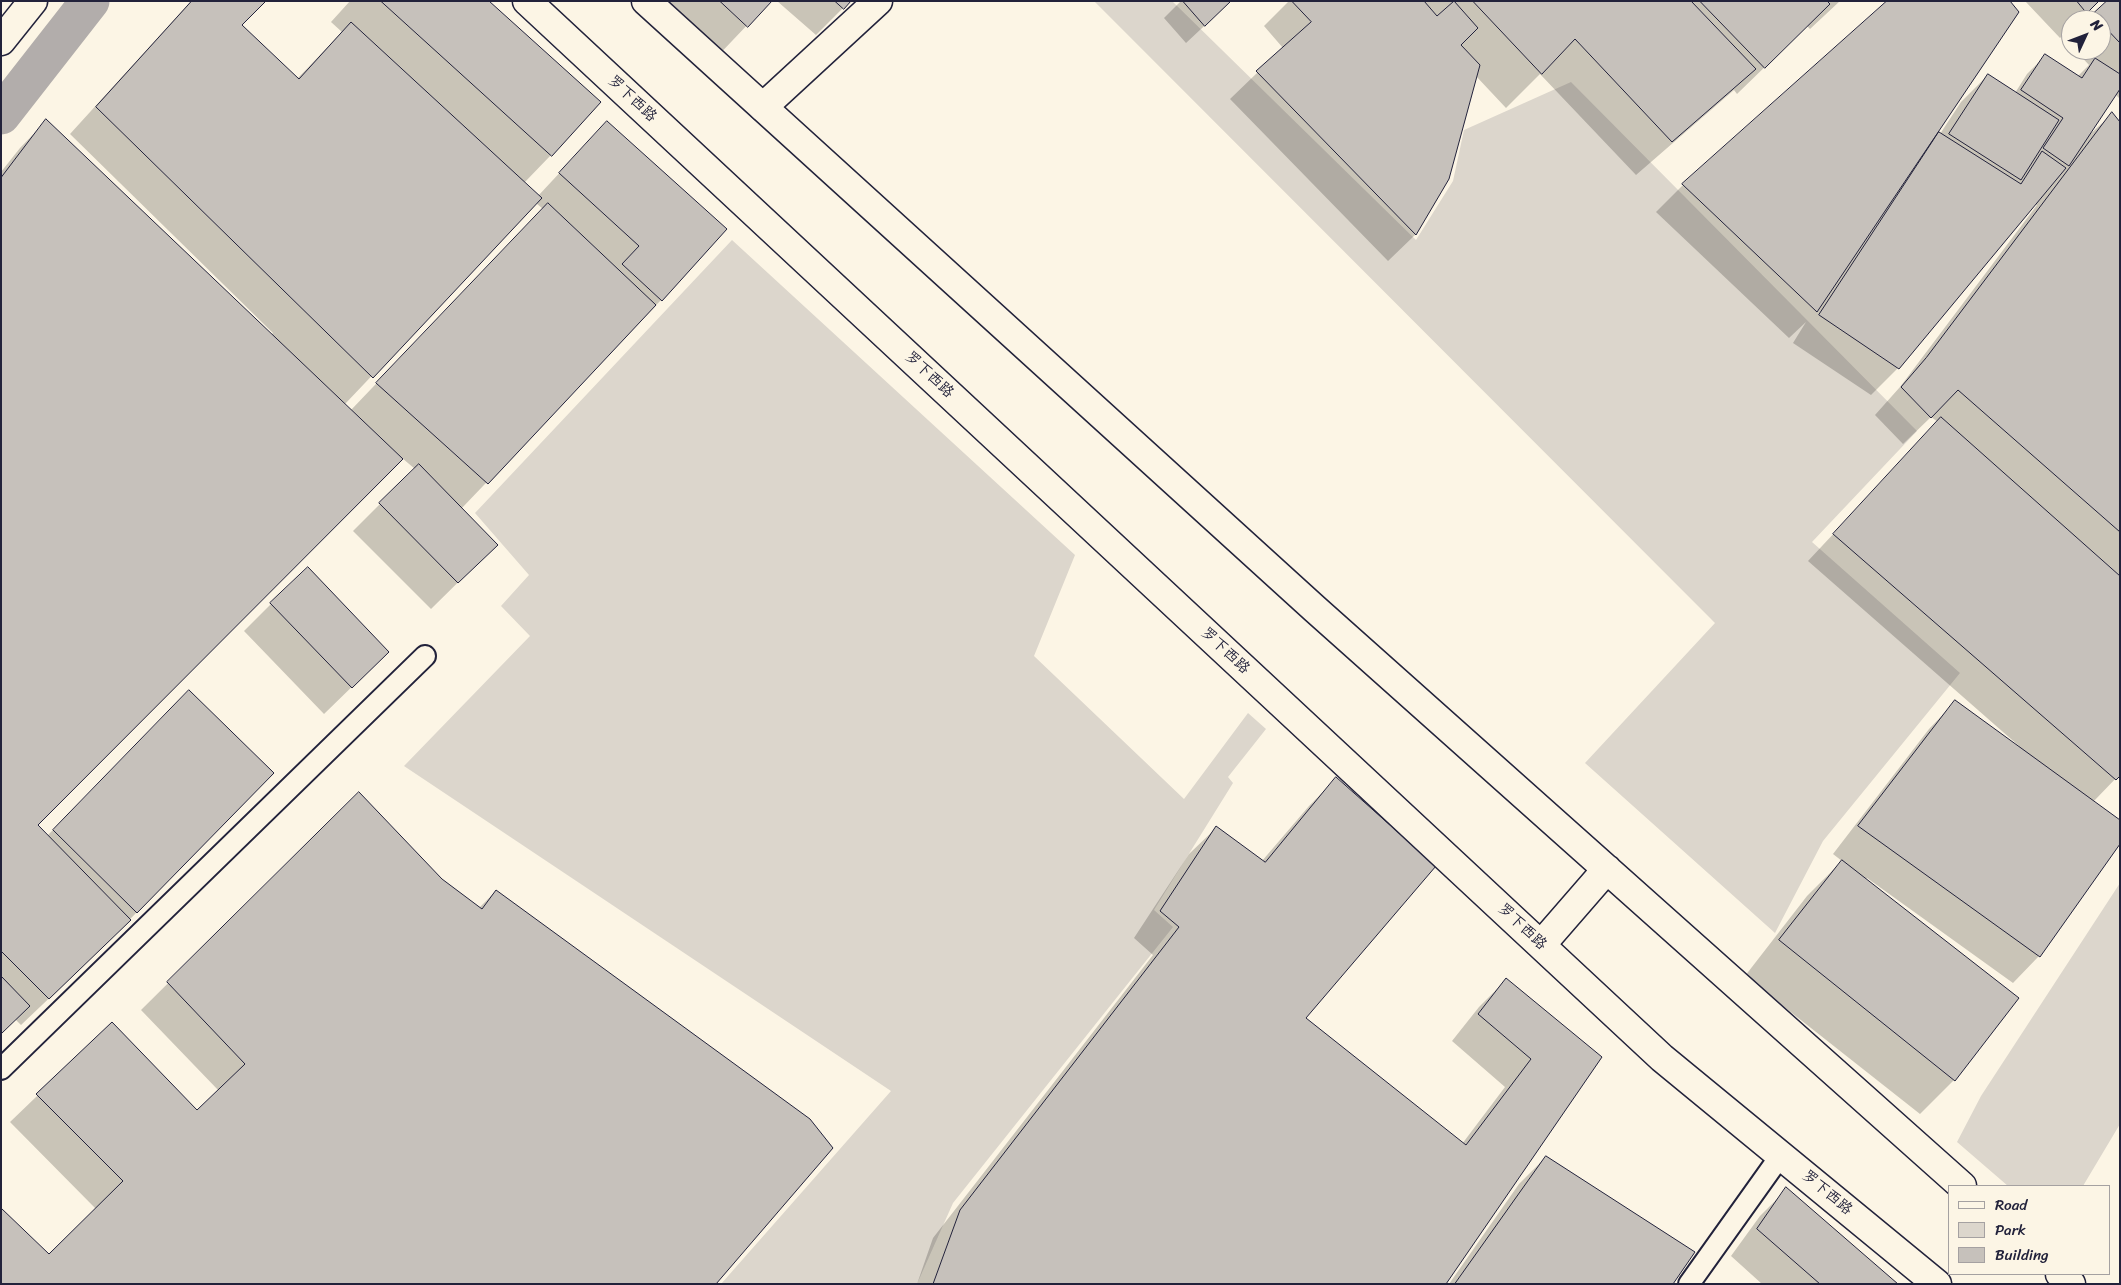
<!DOCTYPE html>
<html>
<head>
<meta charset="utf-8">
<style>
	body { margin:0 }
	#map { position:relative; width:2121px; height:1285px; overflow:hidden; background:#fcf5e5; font-family:Sriracha,sans-serif }
	canvas { display:block }
	.frame { position:absolute; inset:0; border:2px solid #22223b; pointer-events:none }
	.legend { position:absolute; left:1948px; top:1185px; width:162px; height:90px; box-sizing:border-box; background:#fcf5e5; border:1px solid #a5a1a1; margin:0; padding:6px 9px; list-style:none; font-size:15px; color:#22223b }
	.legend li { display:flex; align-items:center; gap:10px; height:25px }
	.legend b { width:25px; border:1px solid #a5a1a1 }
	.north { position:absolute; left:2061px; top:10px; width:50px; height:50px; box-sizing:border-box; background:#fcf5e5; border:1px solid #a5a1a1; border-radius:50%; rotate:47deg; font-size:14px; font-weight:700; line-height:20px; text-align:center; color:#22223b }
	.north::after { content:''; display:block; margin:auto; width:18px; height:22px; background:#22223b; clip-path:polygon(50% 0,100% 100%,50% 72%,0 100%) }
</style>
</head>
<body>
<div id="map">
<canvas width="2121" height="1285"></canvas>
<div class="frame"></div>
<ul class="legend">
<li><b style="height:6px;background:#fcf5e5"></b>Road</li>
<li><b style="height:14px;background:#dcd6cc"></b>Park</li>
<li><b style="height:14px;background:#c6c1bb"></b>Building</li>
</ul>
<div class="north">N</div>
</div>
<script>
const g = document.querySelector('canvas').getContext('2d');
g.lineJoin = 'round';
function paint(path, color) { g.fillStyle = color; g.fill(path, 'evenodd'); }
function strokePath(path, color, width, dash) { g.strokeStyle = color; g.lineWidth = width; g.lineCap = dash ? 'butt' : 'round'; g.setLineDash(dash || []); g.stroke(path); }
function drawText(font, color, halo, rows, align = 'center') {
  g.font = font + ' Sriracha,"LXGW WenKai TC",sans-serif'; g.lineWidth = 5; g.setLineDash([]); g.textBaseline = 'middle'; g.strokeStyle = halo; g.fillStyle = color; for (const [text, x, y, turn = 0] of rows) {
    g.save(); g.translate(x, y); g.rotate((+turn || 0) * Math.PI / 180); g.textAlign = isNaN(turn) ? turn : align; if (halo) g.strokeText(text, 0, 0); g.fillText(text, 0, 0); g.restore();
  }
}
const green = new Path2D(`
	M1094 1H1172L1416 240 1453 181 1464 130 1571 82 1917 431 1812 542 1960 673 1823 841 1775 933 1585 763 1715 623Z
	M732 240 1075 555 1034 656 1184 799 1248 713 1266 729 1228 777 1233 783 1154 910 1173 927 953 1203 917 1284H721L891 1091 404 766 530 636 501 606 529 575 475 513Z
	M2120 883V1124L2083 1186H2008L1957 1142 1981 1096Z`);
const shadow = new Path2D(`
	M191 1H265L241 25 297 79 342 32 331 22 350 1H487L551 155 524 183 538 196 607 122 661 300 461 509 496 545 431 609 353 531 415 469 402 458 36 825 47 836 155 727 272 773 103 947 21 1025 15 1019 1 1033V172L20 148 46 121 271 335 273 333 70 134ZM536 203 543 209 351 410 345 404Z
	M648 1H770L713 61Z
	M777 1H850L816 35Z
	M1181 1H1231L1186 43 1164 18Z
	M1289 1H1840L1810 29 1807 26 1737 94 1734 90 1636 175 1540 74 1506 108 1475 75 1448 178 1415 235 1388 261 1230 99 1283 48 1264 26Z
	M1889 1 1931 142 1940 134 1961 102 1988 75 2015 93 2027 74 2046 55 2077 77 2089 65 2075 50H2101V20H2089L2109 1H2120V99L2115 94 2086 138 2112 114 2120 124V774L2093 802 2039 956 2013 983 1867 878 1865 880 1954 1080 1920 1114 1745 976 1807 896 1842 861 1833 854 1929 729 1955 702 2018 747 2019 746 1808 561 1938 422 1931 417 1903 444 1875 415 1900 387 2037 205 2035 204 1898 368 1871 395 1793 343 1806 322 1789 338 1656 212 1683 185Z
	M2025 1H2099L2079 20H2071V28L2060 38Z
	M2071 38V46L2067 42Z
	M271 604 361 678 324 714 244 631Z
	M1336 779 1304 1018 1462 1144 1505 1087 1452 1041 1479 1007 1506 980 1600 1057 1445 1284H917L933 1238 1153 955 1134 938 1189 854 1216 828 1262 861 1309 806Z
	M359 794 441 880 479 908 496 891 715 1284 49 1256 96 1209 10 1122 112 1024 197 1112 219 1091 141 1010Z
	M1546 1157 1671 1284H1449L1519 1184Z
	M1787 1189 1896 1284H1762L1731 1256 1760 1216Z`);
const canal = new Path2D(`
	M1 115 90 1`);
const building = new Path2D(`
	M192 1H266L242 25 299 79 351 22 542 198 373 378 96 107Z
	M381 1H489L601 102 552 156Z
	M720 1H772L748 27Z
	M835 1H851L844 9Z
	M1183 1H1231L1205 26Z
	M1292 1H1424L1437 16 1454 1 1478 28 1461 45 1480 65 1449 179 1416 235 1256 71 1311 22Z
	M1473 1H1691L1756 69 1672 142 1575 39 1542 74Z
	M1700 1H1827L1830 4 1765 68Z
	M1887 1H2010L2019 12 1817 312 1682 184Z
	M2077 1H2099L2087 13Z
	M2107 1H2120V43L2101 23V20L2093 14Z
	M2045 54 2082 78 2095 58 2120 74V89L2069 166 2043 148 2063 118 2021 90Z
	M1988 74 2059 120 2021 180 1949 134Z
	M2112 112 2120 122V532L1958 390 1931 418 1901 387 1926 358Z
	M46 119 403 459 38 825 131 920 49 999 1 951V178Z
	M607 121 727 229 662 301 622 264 639 246 559 173Z
	M1939 132 2021 184 2042 151 2066 168 1899 369 1819 315Z
	M548 203 656 305 488 484 376 383Z
	M1941 417 2120 576V776L2116 780 1833 534Z
	M419 464 498 545 458 583 379 503Z
	M308 567 389 652 352 688 270 603Z
	M189 690 274 773 137 913 53 830Z
	M1955 700 2120 820V844L2040 957 1858 826Z
	M1336 777 1436 866 1306 1018 1466 1145 1531 1059 1478 1014 1506 978 1602 1057 1446 1284H933L960 1210 1179 927 1160 911 1216 826 1265 862Z
	M359 792 442 879 482 909 496 890 810 1119 833 1148 716 1284H1V1208L49 1254 123 1181 36 1094 112 1022 197 1110 245 1064 167 982Z
	M1842 860 2019 998 1955 1081 1779 940Z
	M1 976 30 1006 1 1034Z
	M1546 1156 1695 1252 1673 1284H1455Z
	M1786 1187 1898 1284H1820L1757 1229Z`);
const lane = new Path2D(`
	M1 1069 425 656
	M1689 1284 1781 1155`);
const street = new Path2D(`
	M1 41 33 1
	M763 107 878 1`);
const secondary = new Path2D(`
	M527 1 1662 1058 1937 1284
	M646 1 1315 609 1962 1186
	M1541 945 1607 869
	M2060 1274 2071 1284`);
const streetNames = [
	["罗下西路",632,99,43],
	["罗下西路",929,375,43],
	["罗下西路",1225,651,43],
	["罗下西路",1522,927,43],
	["罗下西路",1827,1193,40]
];
paint(green, '#dcd6cc');
paint(shadow, '#0003');
strokePath(canal, '#b2adab', 39);
paint(building, '#c6c1bb');
strokePath(building, '#22223b', 1);
strokePath(lane, '#22223b', 24);
strokePath(street, '#22223b', 31);
strokePath(secondary, '#22223b', 31);
strokePath(lane, '#fcf5e5', 20);
strokePath(street, '#fcf5e5', 28);
strokePath(secondary, '#fcf5e5', 28);
drawText('15px', '#22223b', '#fcf5e5', streetNames);
</script>
</body>
</html>
